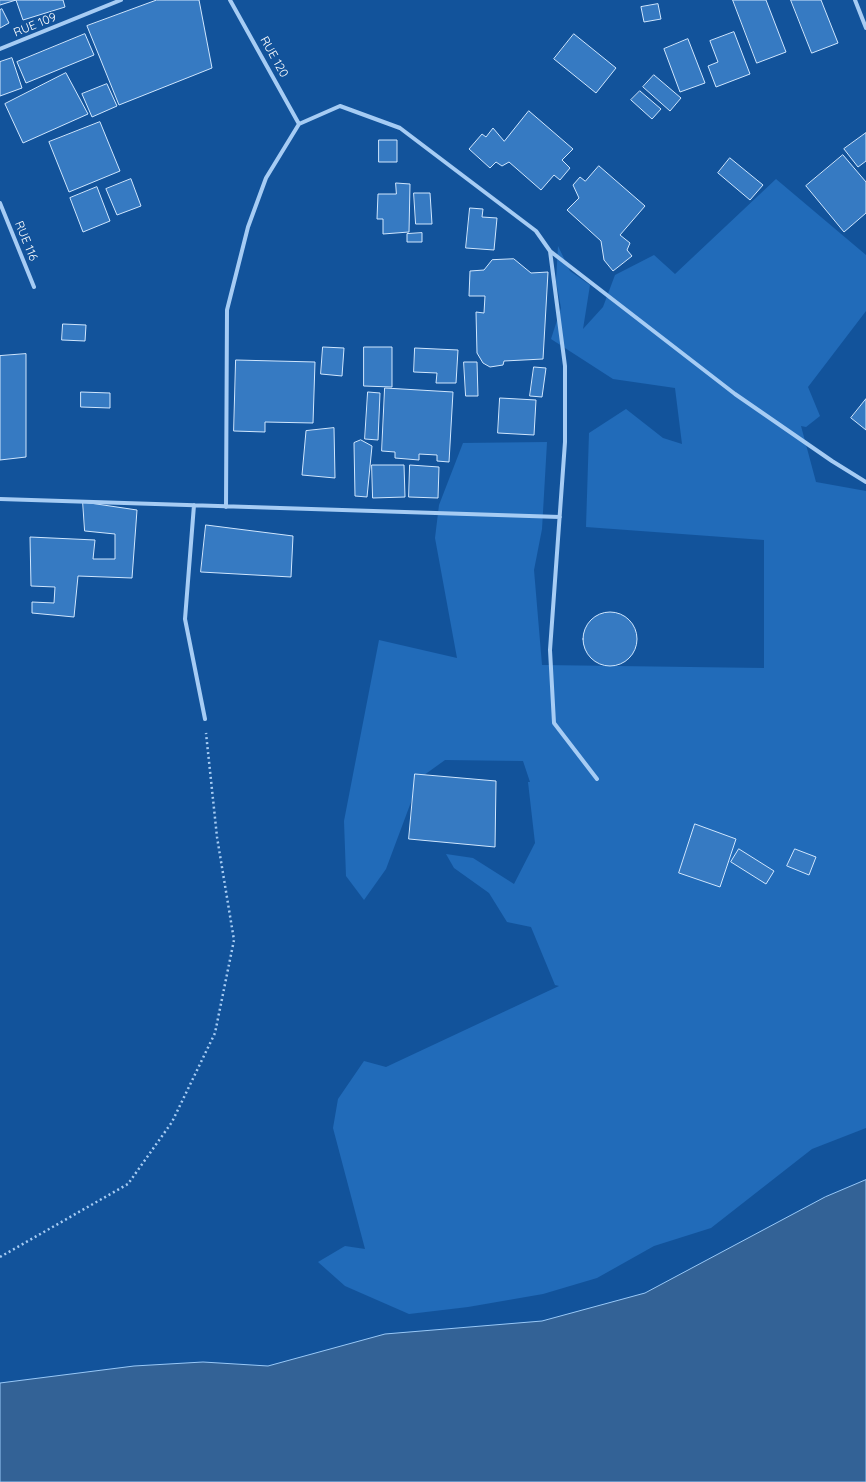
<!DOCTYPE html>
<html>
<head>
<meta charset="utf-8">
<style>
	body { margin:0 }
	canvas { display:block; background:#12539b }
</style>
</head>
<body>
<canvas width="866" height="1482"></canvas>
<script>
const g = document.querySelector('canvas').getContext('2d');
g.lineJoin = 'round';
function paint(path, color) { g.fillStyle = color; g.fill(path, 'evenodd'); }
function strokePath(path, color, width, dash) { g.strokeStyle = color; g.lineWidth = width; g.lineCap = dash ? 'butt' : 'round'; g.setLineDash(dash || []); g.stroke(path); }
function drawText(font, color, halo, rows, align = 'center') {
  g.font = font + ' Quicksand,sans-serif'; g.lineWidth = 3; g.setLineDash([]); g.textBaseline = 'middle'; g.strokeStyle = halo; g.fillStyle = color; for (const [text, x, y, turn = 0] of rows) {
    g.save(); g.translate(x, y); g.rotate((+turn || 0) * Math.PI / 180); g.textAlign = isNaN(turn) ? turn : align; if (halo) g.strokeText(text, 0, 0); g.fillText(text, 0, 0); g.restore();
  }
}
const green = new Path2D(`
	M776 179 866 255V311L808 387 820 416 806 427 801 426 816 482 866 491V1128L812 1149 711 1228 654 1246 597 1278 543 1294 468 1307 409 1314 345 1286 318 1262 345 1246 365 1249 333 1128 338 1099 364 1061 386 1067 559 986 555 985 531 927 507 922 489 893 454 868 446 854 473 858 514 884 535 843 528 782H530L523 761 445 760 420 778 386 869 364 900 346 876 344 821 379 640 457 658 435 538 439 505 463 443 547 442 542 529 534 570 542 665 764 668V540L586 527 589 433 626 409 663 438 682 444 675 388 613 379 551 339 561 308 556 281 558 246 570 271 590 285 583 329 603 307 615 275 654 255 675 274Z`);
const water = new Path2D(`
	M866 1180V1482H0V1383L134 1366 203 1362 268 1366 385 1334 542 1321 645 1293 825 1197Z`);
const building = new Path2D(`
	M0 0H63L65 7 23 20 16 0 0 5Z
	M157 0H199L212 68 119 105 87 26Z
	M733 0H766L786 52 757 63Z
	M791 0H821L838 43 812 53Z
	M658 4 661 19 644 22 641 7Z
	M2 9 9 23 0 28V10Z
	M734 32 750 74 716 87 708 66 718 62 710 41Z
	M85 34 94 55 26 83 17 62Z
	M574 34 616 68 596 93 554 59Z
	M688 39 705 83 680 92 664 49Z
	M12 58 22 88 0 96V62Z
	M66 73 88 114 23 143 5 104Z
	M654 75 681 98 670 111 643 87Z
	M107 84 117 106 92 117 82 94Z
	M640 91 661 109 652 119 631 100Z
	M529 111 573 149 562 160 570 168 560 180 554 175 541 190 509 162 502 166 496 162 490 168 469 149 482 134 486 137 493 128 504 141Z
	M100 122 120 171 69 192 49 142Z
	M866 133V161L858 167 844 149Z
	M379 140H397V162H379Z
	M843 155 866 182V213L844 232 806 186Z
	M730 158 763 185 750 200 718 173Z
	M599 166 645 206 620 235 630 243 627 250 632 256 613 271 604 260 601 241 567 210 579 198 573 185 580 177 585 181Z
	M131 179 141 206 117 215 106 189Z
	M396 183 410 184 409 232 383 234V219H377L378 194H396Z
	M97 187 110 221 83 232 70 198Z
	M414 193H430L432 224H416Z
	M470 208 483 209 482 217 497 218 494 250 466 248Z
	M422 233V242H407V234Z
	M514 259 531 273 548 272 543 359 504 361 503 365 490 367 483 363 477 353 476 312 484 313 485 296H469L470 271 484 270 492 260Z
	M63 324 86 325 85 341 62 340Z
	M323 347 344 348 342 376 321 374Z
	M364 347H392V387L364 386Z
	M415 348 458 350 456 383H436L437 373 414 372Z
	M26 354V457L0 460V356Z
	M236 360 315 362 313 423 265 422V432L234 431Z
	M464 362H477L478 396H466Z
	M534 367 546 368 542 397 530 396Z
	M385 388 453 392 449 462 437 461V455L419 454V460L395 458V452L382 451Z
	M81 392 110 393V408L81 407Z
	M368 392 380 393 378 440 365 439Z
	M500 398 536 400 534 435 498 433Z
	M866 399V430L851 418Z
	M334 428 335 478 302 475 306 431Z
	M361 440 372 446 367 497 355 496 354 443Z
	M372 465H404L405 497 373 498Z
	M410 465 439 467 438 498 409 497Z
	M83 502 137 510 132 578 78 576 74 617 32 613V602L54 603 55 587 31 586 30 537 95 540 93 559H115V534L85 531Z
	M206 525 293 536 291 577 201 572Z
	M583 639a27 27 0 1 1 54 0a27 27 0 1 1-54 0Z
	M415 774 496 781 495 847 409 839Z
	M695 824 736 839 720 887 679 873Z
	M739 849 774 871 766 884 731 862Z
	M795 849 816 857 809 875 787 866Z`);
const path = new Path2D(`
	M0 1257 128 1184 172 1122 215 1033 234 940 217 837 206 733`);
const street = new Path2D(`
	M230 0 299 124
	M855 0 866 28
	M0 49 121 0
	M0 203 34 287
	M550 251 735 394 832 461 866 482
	M0 499 560 517
	M194 505 185 619 205 719
	M226 507 227 310 248 227 266 178 299 124 340 106 400 128 536 231 550 251 565 366V442L550 650 554 723 597 779`);
const streetNames = [
	["RUE 109",35,25,-22],
	["RUE 120",274,57,61],
	["RUE 116",26,241,68]
];
paint(green, '#216bb9');
paint(water, '#336296');
strokePath(water, '#98c8f7', 1);
paint(building, '#367ac2');
strokePath(building, '#cfe6fe', 1);
strokePath(path, '#a6ccf4', 2.5, [2, 3]);
strokePath(street, '#a6ccf4', 4);
drawText('12px', '#fff', '#12539b', streetNames);
</script>
</body>
</html>
